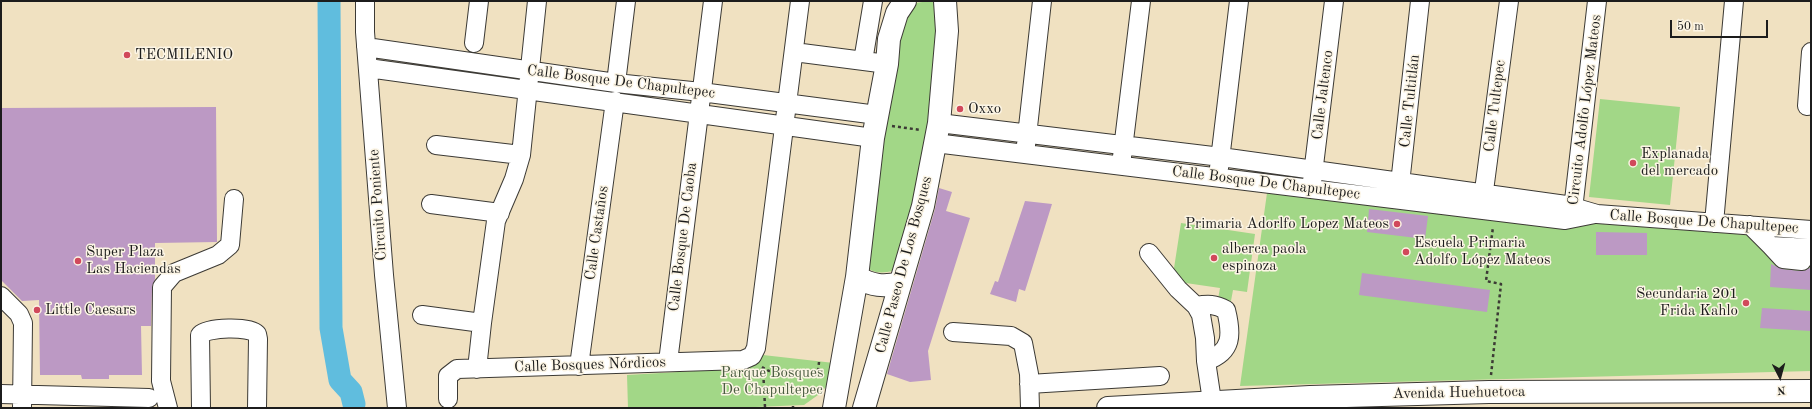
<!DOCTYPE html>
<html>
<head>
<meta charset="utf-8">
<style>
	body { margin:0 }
	#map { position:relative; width:1812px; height:409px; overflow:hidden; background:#f0e1c1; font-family:"Old Standard TT",serif }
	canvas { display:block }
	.frame { position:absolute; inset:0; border:2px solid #1c1c1c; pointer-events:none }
	.north { position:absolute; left:1760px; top:357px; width:40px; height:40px; -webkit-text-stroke:3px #fcf5e5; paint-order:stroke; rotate:174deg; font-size:11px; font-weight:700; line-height:16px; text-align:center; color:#1c1c1c }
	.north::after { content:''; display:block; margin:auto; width:14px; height:18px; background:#1c1c1c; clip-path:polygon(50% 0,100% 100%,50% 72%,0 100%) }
	.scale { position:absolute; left:1670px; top:20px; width:98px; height:18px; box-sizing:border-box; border:2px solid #1c1c1c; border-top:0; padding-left:5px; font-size:12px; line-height:14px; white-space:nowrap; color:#1c1c1c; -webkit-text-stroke:3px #fcf5e5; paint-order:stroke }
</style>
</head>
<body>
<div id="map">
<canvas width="1812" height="409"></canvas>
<div class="frame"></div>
<div class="north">N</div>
<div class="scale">50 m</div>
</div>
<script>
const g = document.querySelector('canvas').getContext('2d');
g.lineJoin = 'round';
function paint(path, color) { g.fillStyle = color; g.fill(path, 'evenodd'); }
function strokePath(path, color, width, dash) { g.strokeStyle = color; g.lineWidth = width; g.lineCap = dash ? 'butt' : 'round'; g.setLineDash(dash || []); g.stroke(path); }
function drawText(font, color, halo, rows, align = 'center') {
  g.font = font + ' "Old Standard TT",serif'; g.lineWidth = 3; g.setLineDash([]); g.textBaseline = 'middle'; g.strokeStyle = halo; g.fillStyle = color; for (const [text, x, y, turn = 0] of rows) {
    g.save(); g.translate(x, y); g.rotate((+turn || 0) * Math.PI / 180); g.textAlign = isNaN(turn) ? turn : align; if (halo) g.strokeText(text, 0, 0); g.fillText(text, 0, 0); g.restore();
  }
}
const green = new Path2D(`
	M930 1 942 6 923 177 893 271C880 274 870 273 861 262L902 10 915 3Z
	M1600 99 1680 107 1670 205 1589 197Z
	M1267 193 1444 212 1749 235 1811 252V371L1240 386Z
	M1181 223 1255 234 1247 292 1233 290 1231 301 1218 299 1220 288 1172 281Z
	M763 355 834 363 826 387 818 395 804 405 731 408H628L627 375 745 368Z`);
const river = new Path2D(`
	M329 1 331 328 340 380 351 392 354 404`);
const building = new Path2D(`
	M216 107 217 242 155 243V279L152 287 151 326H141L142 375H109V379H82L81 375H40L39 300 22 301 1 280V108Z
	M939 188 952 192 946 211 970 218 928 351 931 380 910 382 887 374 935 209Z
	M1025 201 1052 204 1025 291 1019 289 1016 302 990 294 995 281 998 282Z
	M1369 209 1428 216 1425 239 1367 232Z
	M1596 232 1647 233V255H1596Z
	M1771 264 1782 269 1801 271 1806 270 1811 267V290L1770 287Z
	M1362 273 1490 290 1487 312 1359 295Z
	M1762 308 1811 311V331L1760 328Z`);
const path = new Path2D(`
	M892 126 921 130
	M762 367 769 371 815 375 818 373 819 362
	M763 368 765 407
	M1491 375 1501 284 1486 281 1493 227
	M793 406V408`);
const minor = new Path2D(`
	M365 1V32L384 275 397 408
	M474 43 479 1
	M366 47 616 83 701 92 877 115
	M794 52 887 64
	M863 61 873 1
	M368 68 873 138
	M616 83 626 1
	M1807 106 1811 52
	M939 123 1221 157 1566 205 1597 214 1811 230
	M935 143 1565 220 1595 214
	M436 145 521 155
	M1026 145 1042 1
	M1122 157 1141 1
	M1219 168 1239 1
	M1312 182 1334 1
	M1399 193 1420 1
	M431 204 500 213
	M1482 206 1509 1
	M1572 218 1597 1
	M1714 223 1734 1
	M1750 225 1771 246 1811 248
	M1771 246 1783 259 1802 261 1792 247
	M1149 253 1178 289 1196 306 1201 315 1205 338 1206 361 1212 401
	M1 296 19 314 23 323 22 408
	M1196 306C1208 304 1215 304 1226 310 1232 334 1233 352 1206 361
	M422 315 482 323
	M953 332 1011 336 1023 343 1029 374 1030 408
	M668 362 713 1
	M579 366 615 101
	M477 369 482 323 496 221 514 179 521 155 537 1
	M1029 384 1160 376
	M1 394 149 398
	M448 399V376L457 369 743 360 752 356 756 348 800 1
	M168 408 161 381 162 287 174 273 218 255 230 245 234 199
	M201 408 200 335C208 327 249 326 257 334L258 339 257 408`);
const major = new Path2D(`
	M857 277C872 286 884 287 900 283
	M834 408 857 277 873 138 887 64 889 39 897 13 905 1
	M864 408 923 206 939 123 947 31 945 1
	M1108 408 1310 397 1489 392 1811 391`);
const markers = [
	[127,55,4,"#d1495b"],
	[960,109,4,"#d1495b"],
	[1633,163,4,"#d1495b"],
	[1397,224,4,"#d1495b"],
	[1406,252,4,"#d1495b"],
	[1214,258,4,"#d1495b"],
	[78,261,4,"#d1495b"],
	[1746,303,4,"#d1495b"],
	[37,310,4,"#d1495b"]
];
const poiNames = [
	["TECMILENIO",135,55],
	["Oxxo",968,109],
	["Explanada",1641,154],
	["del mercado",1641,171],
	["Primaria Adorlfo Lopez Mateos",1389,224,"right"],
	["Escuela Primaria",1414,243],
	["Adolfo López Mateos",1414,260],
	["alberca paola",1222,249],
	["espinoza",1222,266],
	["Super Plaza",86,252],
	["Las Haciendas",86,269],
	["Secundaria 201",1738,294,"right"],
	["Frida Kahlo",1738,311,"right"],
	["Little Caesars",45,310]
];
const streetNames = [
	["Calle Bosque De Chapultepec",621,82,7],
	["Calle Jaltenco",1323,95,-83],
	["Calle Tultitlán",1410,101,-84],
	["Calle Tultepec",1495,106,-83],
	["Circuito Adolfo López Mateos",1585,110,-83],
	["Calle Bosque De Chapultepec",1266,183,7],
	["Circuito Poniente",378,205,-94],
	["Calle Bosque De Chapultepec",1704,222,4],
	["Calle Castaños",597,233,-82],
	["Calle Bosque De Caoba",683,237,-83],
	["Calle Paseo De Los Bosques",904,265,-75],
	["Calle Bosques Nórdicos",590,365,-2],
	["Avenida Huehuetoca",1459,393,-1]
];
const parkNames = [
	["Parque Bosques",772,373],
	["De Chapultepec",772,390]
];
paint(green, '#a2d787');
strokePath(river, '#60bdde', 23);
paint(building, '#bc99c4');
strokePath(minor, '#3c3a35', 20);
strokePath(major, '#3c3a35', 24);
strokePath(path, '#3c3a35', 2.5, [3, 3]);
strokePath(minor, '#fff', 18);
strokePath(major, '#fff', 22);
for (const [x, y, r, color] of markers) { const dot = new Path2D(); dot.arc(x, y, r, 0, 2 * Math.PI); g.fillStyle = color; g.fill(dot); strokePath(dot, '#fcf5e5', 1.5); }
drawText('15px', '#1c1c1c', '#fcf5e5', poiNames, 'left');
drawText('15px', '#1c1c1c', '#fcf5e5', streetNames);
drawText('15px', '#4b5d41', '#fcf5e5', parkNames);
</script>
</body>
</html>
